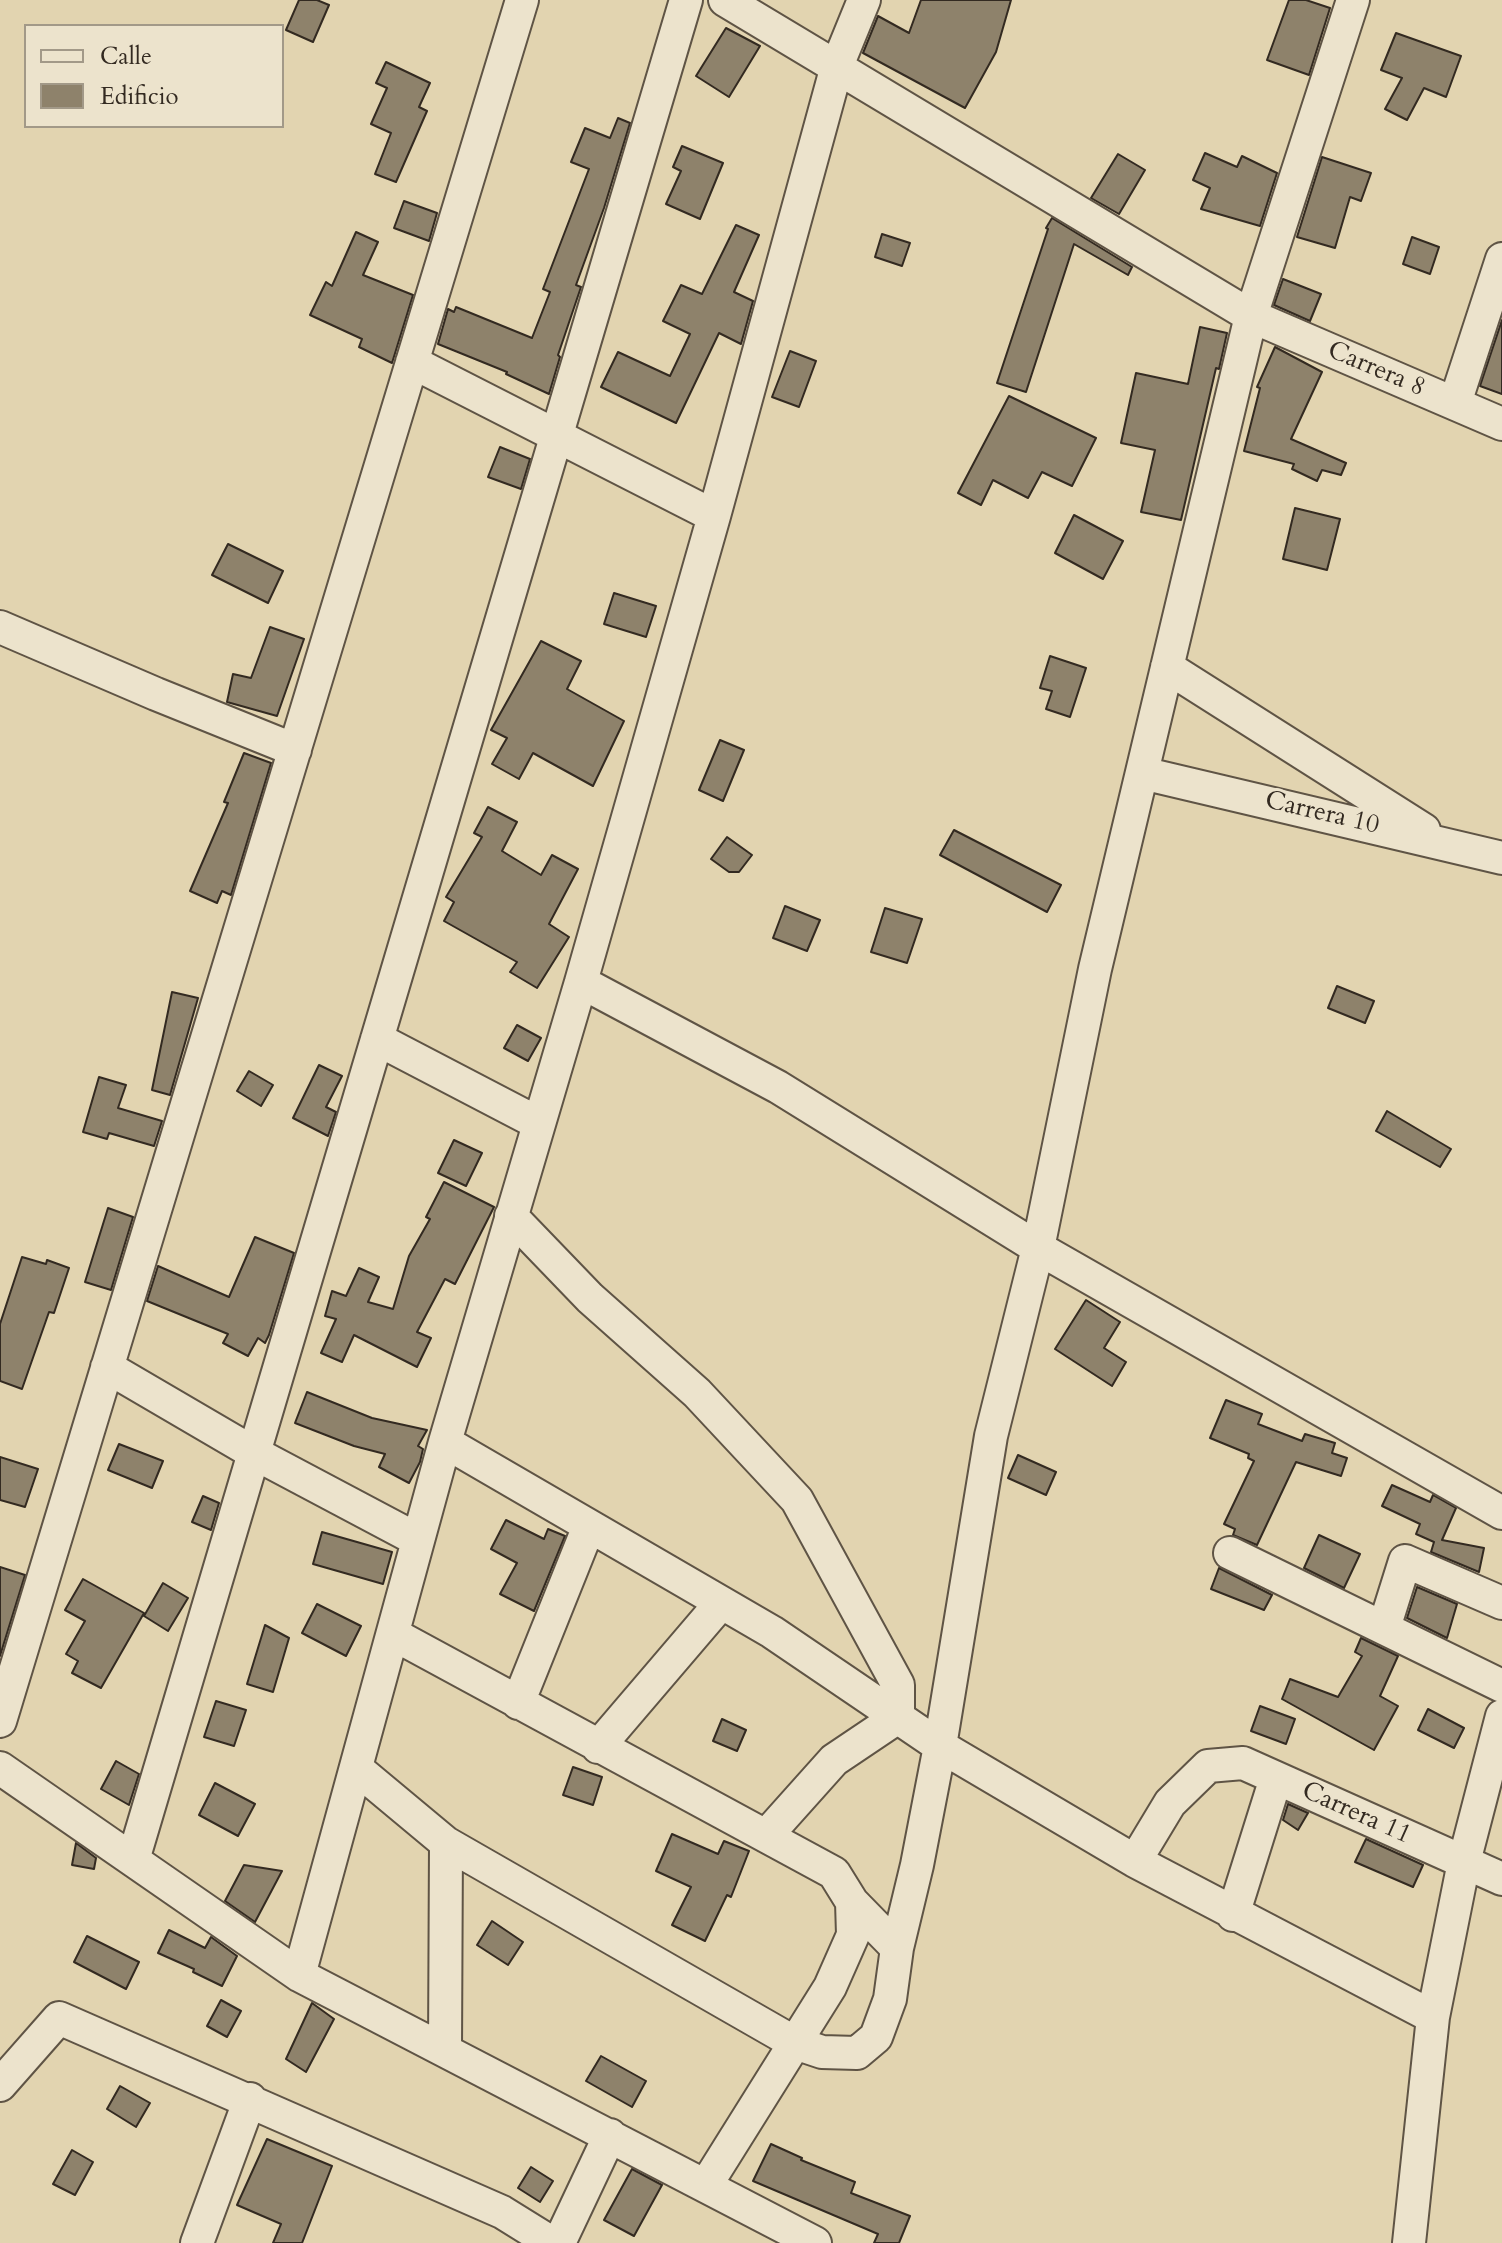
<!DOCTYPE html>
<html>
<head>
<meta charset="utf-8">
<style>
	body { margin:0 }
	#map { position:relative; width:1502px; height:2243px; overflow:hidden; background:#e2d4b0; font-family:Cardo,serif }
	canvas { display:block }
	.legend { position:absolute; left:24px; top:24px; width:260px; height:104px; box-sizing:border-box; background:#ece3cc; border:2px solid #a29988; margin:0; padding:10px 14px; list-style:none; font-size:24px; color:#332a21 }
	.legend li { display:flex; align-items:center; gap:16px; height:40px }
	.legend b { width:40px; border:2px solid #a29988 }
</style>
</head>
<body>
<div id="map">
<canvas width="1502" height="2243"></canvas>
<ul class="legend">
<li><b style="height:10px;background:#ece3cc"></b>Calle</li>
<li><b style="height:22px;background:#8e826b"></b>Edificio</li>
</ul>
</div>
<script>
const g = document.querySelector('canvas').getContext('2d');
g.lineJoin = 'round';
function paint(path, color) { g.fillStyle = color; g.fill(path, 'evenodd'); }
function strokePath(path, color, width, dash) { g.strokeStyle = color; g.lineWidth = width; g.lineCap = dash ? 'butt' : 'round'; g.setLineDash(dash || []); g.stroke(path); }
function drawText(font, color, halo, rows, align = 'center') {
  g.font = font + ' Cardo,serif'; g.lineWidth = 6; g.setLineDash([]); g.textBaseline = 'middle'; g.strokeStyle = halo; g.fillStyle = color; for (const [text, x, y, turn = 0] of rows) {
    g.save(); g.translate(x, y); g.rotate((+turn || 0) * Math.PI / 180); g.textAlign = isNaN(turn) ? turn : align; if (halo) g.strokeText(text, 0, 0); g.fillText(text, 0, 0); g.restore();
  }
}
const building = new Path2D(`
	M299 0H317L329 5 313 42 286 30Z
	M921 0H1011L996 52 965 108 863 53 878 16 909 33Z
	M1289 0H1306L1330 8 1309 75 1267 60Z
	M726 28 760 46 729 97 696 76Z
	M1396 33 1461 56 1446 97 1424 88 1407 120 1385 109 1402 78 1381 70Z
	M386 62 430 83 419 107 427 111 396 182 375 174 391 133 371 124 387 88 376 83Z
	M618 118 630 123 604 208 576 285 581 287 558 355 560 357 549 394 506 374 507 372 438 344 448 309 454 312 456 307 532 338 550 292 543 289 589 169 571 162 585 128 610 138Z
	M682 146 723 163 700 219 666 204 681 171 673 167Z
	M1205 153 1237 167 1242 156 1277 173 1260 226 1201 209 1210 188 1193 180Z
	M1118 154 1145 170 1119 214 1091 198Z
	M1322 157 1371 173 1361 201 1350 197 1335 248 1297 237Z
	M404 201 437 213 429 241 394 228Z
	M1052 218 1132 267 1128 275 1074 244 1026 392 997 383 1048 229 1046 228Z
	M736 225 759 235 734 292 753 301 741 344 719 333 676 423 601 387 618 352 670 376 690 334 663 321 681 285 702 294Z
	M356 232 378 242 363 275 413 295 392 363 359 347 362 339 310 315 326 282 332 286Z
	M882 234 910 243 902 266 875 257Z
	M1412 237 1439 247 1430 274 1403 264Z
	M1283 279 1321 294 1310 321 1274 305Z
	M1502 320V394L1480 386Z
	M1200 327 1227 333 1219 369 1216 368 1181 520 1141 512 1155 450 1121 443 1136 373 1188 384Z
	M1275 347 1322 372 1291 439 1346 463 1341 475 1322 470 1317 481 1292 469 1294 464 1244 451 1260 388 1257 387Z
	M790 351 816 361 799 407 772 397Z
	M1009 396 1096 438 1072 486 1042 472 1028 498 993 480 981 505 958 493Z
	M500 447 530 459 521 489 488 477Z
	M1295 508 1340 519 1327 570 1283 559Z
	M1074 515 1123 541 1103 579 1055 553Z
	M228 544 283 571 268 603 212 575Z
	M614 593 656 606 646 637 604 624Z
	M270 627 304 639 277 716 227 702 233 674 251 678Z
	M541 641 581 661 567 689 624 721 593 786 533 753 519 779 492 764 507 738 491 730Z
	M1050 656 1086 668 1070 717 1046 709 1052 691 1040 688Z
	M720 740 744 750 723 801 699 790Z
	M244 753 271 763 231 895 222 891 217 903 190 891 228 803 224 802Z
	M488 807 517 822 502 851 541 875 552 855 578 869 549 924 569 937 537 988 510 972 517 962 444 921 454 902 446 897 482 837 474 833Z
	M954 830 1061 885 1047 912 940 855Z
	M727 837 752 855 739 872H729L711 859Z
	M785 906 820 920 807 951 773 938Z
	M885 908 922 919 907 963 871 952Z
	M1337 986 1374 1001 1365 1023 1328 1008Z
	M172 992 198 998 170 1095 152 1090Z
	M517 1025 541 1038 528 1061 504 1048Z
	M319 1065 342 1076 326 1107 336 1112 328 1136 293 1118Z
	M249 1071 273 1085 261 1106 237 1091Z
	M99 1077 126 1085 118 1108 162 1121 154 1146 109 1133 107 1139 83 1132Z
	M1387 1111 1451 1149 1440 1167 1376 1131Z
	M454 1140 482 1153 466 1186 438 1173Z
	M444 1182 494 1207 455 1284 445 1279 417 1332 431 1338 417 1367 354 1335 342 1362 321 1353 336 1319 325 1316 332 1291 346 1296 359 1268 379 1277 368 1302 393 1309 409 1256 430 1219 426 1217Z
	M108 1208 133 1217 111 1290 85 1282Z
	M255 1237 294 1253 269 1335 265 1343 258 1338 248 1356 223 1343 228 1334 147 1301 158 1266 229 1297Z
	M22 1257 46 1264 47 1260 69 1268 54 1313 49 1312 22 1389 0 1381V1324Z
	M1086 1300 1120 1322 1104 1348 1126 1362 1112 1386 1055 1349Z
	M307 1392 372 1418 427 1430 418 1446 423 1449 420 1462 409 1483 379 1467 385 1454 354 1446 295 1423Z
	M1226 1400 1262 1414 1258 1424 1302 1441 1305 1434 1335 1443 1332 1453 1347 1458 1341 1476 1296 1462 1257 1545 1233 1535 1235 1529 1224 1524 1254 1461 1248 1458 1249 1454 1210 1438Z
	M119 1444 163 1461 152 1488 108 1470Z
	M1018 1455 1056 1472 1046 1495 1008 1478Z
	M0 1457 38 1469 25 1507 0 1500Z
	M1392 1485 1430 1502 1433 1495 1456 1508 1442 1540 1484 1548 1479 1572 1431 1552 1434 1542 1416 1534 1420 1524 1382 1506Z
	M203 1496 219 1503 211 1530 192 1522Z
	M506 1520 544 1539 548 1529 565 1536 534 1611 500 1594 517 1563 491 1549Z
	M322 1532 392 1552 383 1584 313 1564Z
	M1319 1535 1360 1554 1344 1588 1304 1568Z
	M0 1567 25 1575 0 1656Z
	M1219 1568 1272 1595 1264 1610 1211 1589Z
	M83 1579 144 1613 101 1688 72 1673 78 1661 66 1654 85 1621 65 1610Z
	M163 1583 188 1598 168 1631 144 1616Z
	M1417 1587 1457 1604 1447 1638 1407 1618Z
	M317 1604 361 1626 346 1656 302 1633Z
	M265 1625 289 1638 273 1692 247 1684Z
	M1361 1638 1398 1656 1380 1696 1398 1706 1374 1750 1282 1699 1290 1679 1338 1697 1362 1656 1355 1652Z
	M216 1701 246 1710 234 1746 204 1737Z
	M1260 1706 1295 1719 1286 1744 1251 1731Z
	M1428 1709 1464 1728 1454 1748 1418 1730Z
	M722 1719 746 1730 737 1751 713 1741Z
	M116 1761 139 1774 129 1805 101 1789Z
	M573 1767 602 1777 593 1805 563 1795Z
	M215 1783 255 1804 238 1836 199 1815Z
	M1288 1804 1308 1813 1298 1830 1283 1820Z
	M672 1834 718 1854 724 1841 749 1851 731 1897 727 1895 705 1941 672 1925 691 1887 656 1871Z
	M1366 1839 1423 1865 1413 1887 1355 1862Z
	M76 1843 96 1858 94 1869 72 1865Z
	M244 1865 282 1871 255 1922 225 1901Z
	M492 1921 523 1942 508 1965 477 1945Z
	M169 1930 205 1948 211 1937 237 1956 222 1986 193 1972 194 1969 158 1953Z
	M87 1936 139 1962 126 1989 74 1962Z
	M221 2000 241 2011 227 2037 207 2026Z
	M312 2003 334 2019 306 2072 286 2059Z
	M601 2056 646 2081 632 2107 586 2081Z
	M120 2086 150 2103 136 2127 107 2109Z
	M267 2139 332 2166 302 2243H273L281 2224 237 2205Z
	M771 2144 802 2158 801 2160 855 2182 851 2193 910 2216 899 2243H874L878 2234 753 2181Z
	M72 2150 93 2162 75 2195 53 2184Z
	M531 2167 553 2181 540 2202 518 2188Z
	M632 2169 662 2185 634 2236 604 2220Z`);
const street = new Path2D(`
	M725 0 1251 316 1502 424
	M412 362 714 516
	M1455 403 1502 259
	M0 627 156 694 295 750
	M1167 667 1424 830
	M1142 773 1502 858
	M581 982 778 1087 1038 1248 1502 1513
	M377 1039 538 1123
	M511 1216 590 1298 697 1393 797 1500 898 1685V1717L834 1760 766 1836
	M107 1367 254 1453 418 1540
	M445 1442 772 1632 940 1746 1135 1861 1433 2017
	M1230 1553 1502 1686
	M1384 1628 1405 1561 1502 1603
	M393 1634 834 1873 852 1902 897 1948
	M518 1703 589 1526
	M0 1721 522 0
	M598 1747 721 1603
	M0 1768 299 1975 815 2243
	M356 1768 446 1843 795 2043 822 2052 857 2053 876 2037 890 1999 897 1948 917 1865 940 1746 991 1436 1038 1248 1095 969 1251 316 1353 0
	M133 1860 686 0
	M1135 1861 1170 1803 1208 1766 1243 1763 1502 1879
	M1233 1915 1276 1778
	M299 1975 445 1442 581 982 714 516 837 66 864 0
	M445 2050 446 1843
	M0 2085 59 2018 502 2212 552 2243
	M706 2185 830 1987 853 1935 852 1902
	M197 2243 250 2099
	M559 2243 610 2135
	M1409 2243 1433 2017 1464 1862 1502 1716`);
const streetNames = [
	["Carrera 8",1376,370,23],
	["Carrera 10",1322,814,13],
	["Carrera 11",1356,1814,24]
];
paint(building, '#8e826b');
strokePath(building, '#332a21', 2);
strokePath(street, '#5f5445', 36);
strokePath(street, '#ece3cc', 32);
drawText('26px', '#332a21', '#ece3cc', streetNames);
</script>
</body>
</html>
